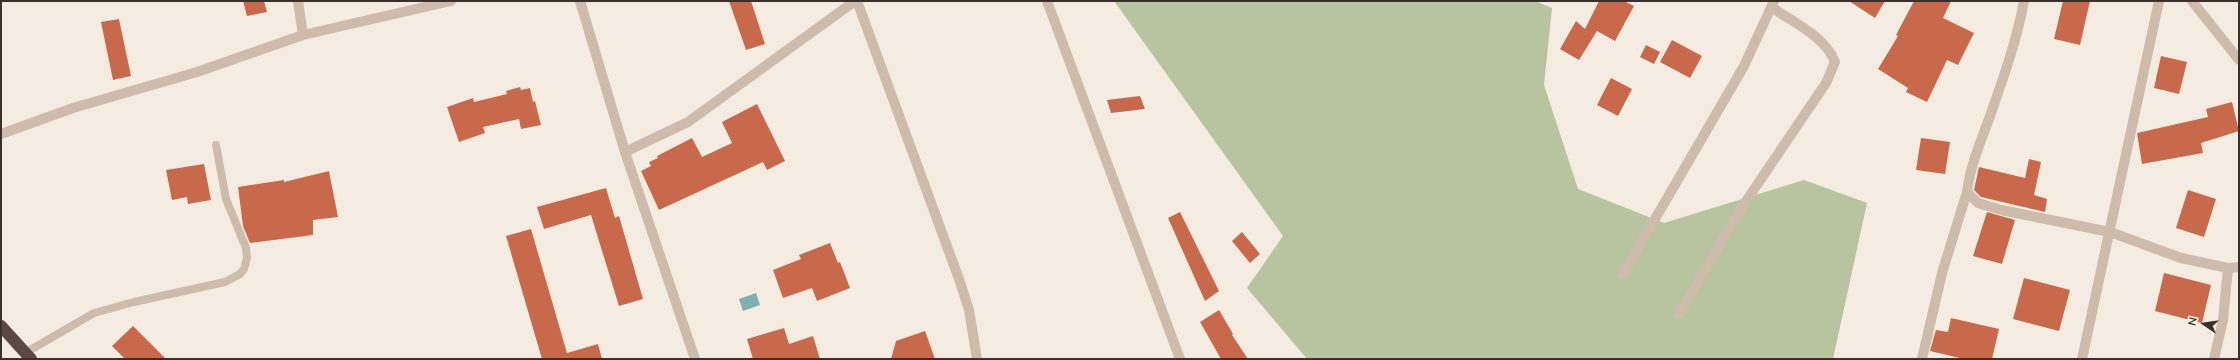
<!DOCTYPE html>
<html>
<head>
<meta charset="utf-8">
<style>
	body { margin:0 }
	#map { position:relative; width:2240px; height:360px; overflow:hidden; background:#f4ebe1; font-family:Mulish,sans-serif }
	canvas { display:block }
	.frame { position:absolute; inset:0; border:2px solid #3b302b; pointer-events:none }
	.north { position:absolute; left:2184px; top:304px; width:40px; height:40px; -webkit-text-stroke:3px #fbf5ee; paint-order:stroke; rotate:283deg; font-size:11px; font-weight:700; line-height:16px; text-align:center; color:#3b302b }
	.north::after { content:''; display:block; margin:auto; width:14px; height:18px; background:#3b302b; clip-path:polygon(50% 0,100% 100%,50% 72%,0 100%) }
</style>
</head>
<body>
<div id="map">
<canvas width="2240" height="360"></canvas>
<div class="frame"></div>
<div class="north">N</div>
</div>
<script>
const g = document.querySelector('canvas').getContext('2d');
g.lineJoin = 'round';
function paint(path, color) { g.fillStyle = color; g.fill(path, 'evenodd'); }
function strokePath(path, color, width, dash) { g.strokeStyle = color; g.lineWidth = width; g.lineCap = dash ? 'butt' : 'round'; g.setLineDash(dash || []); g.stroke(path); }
const green = new Path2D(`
	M1114 1H1535L1552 8 1544 85 1578 189 1664 223 1804 180 1867 203 1833 359H1307L1247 288 1283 236Z`);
const water = new Path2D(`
	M756 293 760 305 743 311 739 299Z`);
const building = new Path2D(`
	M243 1H264L267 12 247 16Z
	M729 1H751L765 44 746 50Z
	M1599 1H1624L1634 6 1615 41 1597 31 1579 60 1560 49 1576 21 1585 29Z
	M1849 1H1885L1875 18Z
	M1914 1H1951L1943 18 1974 33 1958 65 1947 60 1927 102 1906 92 1908 88 1878 69 1898 36 1896 35Z
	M2063 1H2090L2080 45 2054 39Z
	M119 19 131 76 113 80 101 22Z
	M1672 40 1702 56 1690 78 1660 62Z
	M1646 45 1660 52 1654 64 1640 57Z
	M2161 56 2187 62 2179 94 2154 88Z
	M1611 78 1632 89 1618 116 1597 105Z
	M520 87 521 90 530 88 533 102 535 101 541 125 521 129 519 119 483 127 485 133 459 142 447 107 473 98 474 102 507 94 506 91Z
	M1140 96 1145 109 1111 113 1107 100Z
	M2232 102 2239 131 2201 143 2203 153 2142 164 2137 133 2208 117 2206 109Z
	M757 104 785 161 767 170 763 162 659 210 641 171 651 166 649 162 658 158 657 156 692 138 702 157 732 143 722 122Z
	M1921 138 1950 142 1945 174 1916 170Z
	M2029 159 2041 162 2034 195 2047 199 2045 212 1981 197 1974 190 1979 167 2025 178Z
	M204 164 211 200 188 204 187 197 172 200 166 170Z
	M329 171 338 217 313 220V235L250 243 243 226 238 187 284 180V182Z
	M606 188 615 218 619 216 643 299 619 306 591 215 544 229 537 207Z
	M2188 190 2216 199 2204 237 2176 228Z
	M1180 212 1219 291 1205 301 1168 218Z
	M1987 212 2015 220 2002 264 1973 256Z
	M531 229 567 353 598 344 602 359H542L506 236Z
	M1242 232 1260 254 1250 263 1232 241Z
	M830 243 838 263 840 262 850 288 817 301 812 288 783 298 773 270 801 259 799 255Z
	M2164 273 2211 285 2202 323 2155 311Z
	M2024 278 2070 290 2059 331 2013 319Z
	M1219 310 1233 334 1232 335 1248 359H1221L1200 322Z
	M1951 318 1999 329 1992 359H1964L1930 351 1936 330 1948 332Z
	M133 326 166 359H125L112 346Z
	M784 328 789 344 813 336 820 359H753L747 339Z
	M925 331 935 359H891L896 341Z`);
const lane = new Path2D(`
	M25 353 94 313 134 302 225 282 240 274 244 269 247 258 246 248 226 199 216 145`);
const street = new Path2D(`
	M298 1 303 35
	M580 1 625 152 695 359
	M857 1 959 279 969 310 977 359
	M1047 1 1180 359
	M2024 1C2017 40 2003 79 1990 116 1981 141 1970 166 1967 192L1978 203 2001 210 2110 232 2181 258 2228 268 2239 267
	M2192 1 2239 60
	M1 134 73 108 197 72 303 35 451 1
	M625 152 688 122 855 1
	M1623 274 1744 66 1774 1
	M1679 314 1740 210 1826 83 1835 62C1826 37 1793 22 1771 7
	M1922 359 1942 273 1967 192
	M2082 359 2159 1
	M2214 359 2223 320 2228 268`);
const highway = new Path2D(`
	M1 326 31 359`);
paint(green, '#b8c4a0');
paint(water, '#7fb0b2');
paint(building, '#c8694b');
strokePath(lane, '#cdbbac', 8);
strokePath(street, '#cdbbac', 10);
strokePath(highway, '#5c4a42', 12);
</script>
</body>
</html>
